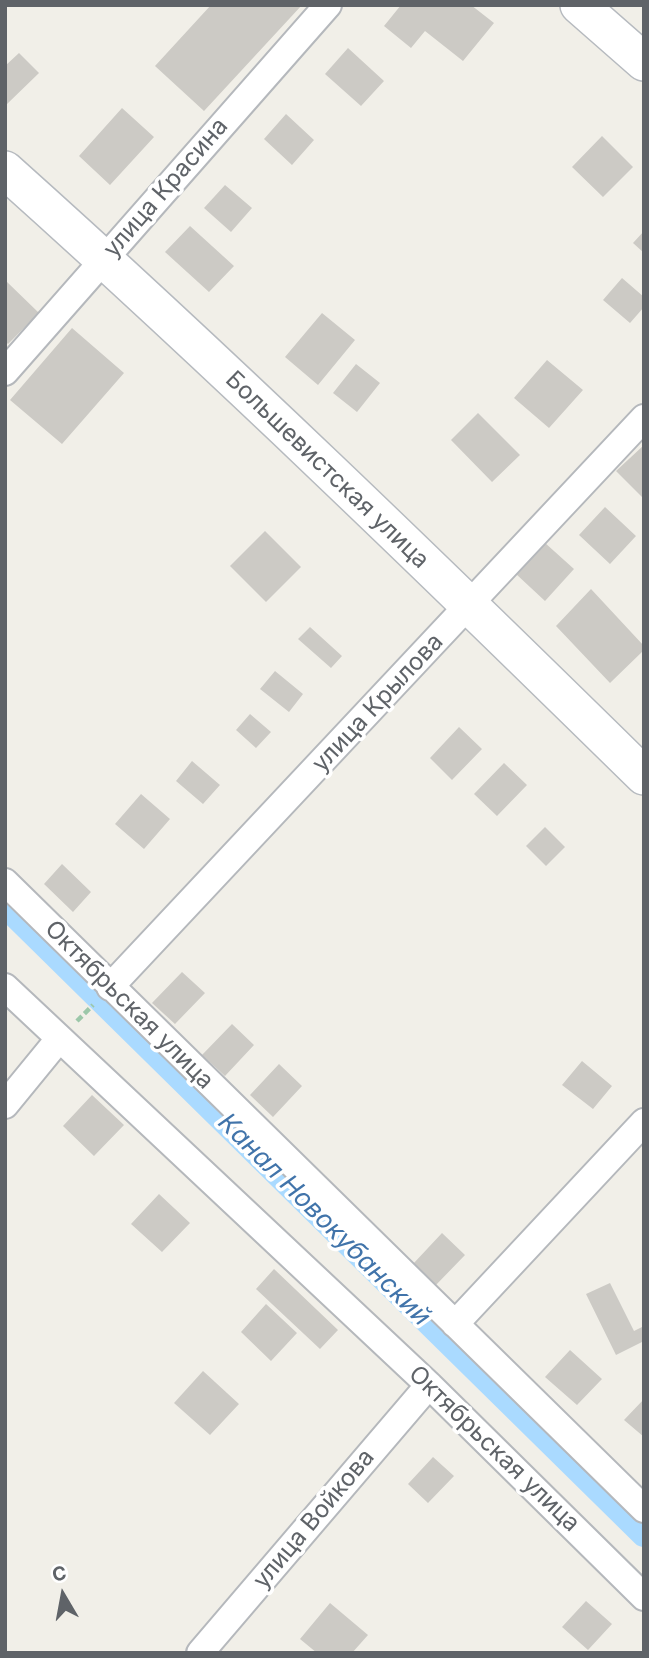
<!DOCTYPE html>
<html>
<head>
<meta charset="utf-8">
<style>
	body { margin:0 }
	#map { position:relative; width:649px; height:1658px; overflow:hidden; background:#f1efe8; font-family:Inter,sans-serif }
	canvas { display:block }
	.frame { position:absolute; inset:0; border:7px solid #5f6368; pointer-events:none }
	.north { position:absolute; left:28px; top:1560px; width:70px; height:70px; -webkit-text-stroke:5px #fff; paint-order:stroke; rotate:350deg; font-size:19px; font-weight:700; line-height:28px; text-align:center; color:#5f6368 }
	.north::after { content:''; display:block; margin:auto; width:24px; height:32px; background:#5f6368; clip-path:polygon(50% 0,100% 100%,50% 72%,0 100%) }
</style>
</head>
<body>
<div id="map">
<canvas width="649" height="1658"></canvas>
<div class="frame"></div>
<div class="north">С</div>
</div>
<script>
const g = document.querySelector('canvas').getContext('2d');
g.lineJoin = 'round';
function strokePath(path, color, width, dash) { g.strokeStyle = color; g.lineWidth = width; g.lineCap = dash ? 'butt' : 'round'; g.setLineDash(dash || []); g.stroke(path); }
function paint(path, color) { g.fillStyle = color; g.fill(path, 'evenodd'); }
function drawText(font, color, halo, rows, align = 'center') {
  g.font = font + ' Inter,sans-serif'; g.lineWidth = 7; g.setLineDash([]); g.textBaseline = 'middle'; g.strokeStyle = halo; g.fillStyle = color; for (const [text, x, y, turn = 0] of rows) {
    g.save(); g.translate(x, y); g.rotate((+turn || 0) * Math.PI / 180); g.textAlign = isNaN(turn) ? turn : align; if (halo) g.strokeText(text, 0, 0); g.fillText(text, 0, 0); g.restore();
  }
}
const canal = new Path2D(`
	M5 905 644 1534`);
const building = new Path2D(`
	M211 5H302L204 111 155 66Z
	M401 5H471L494 23 463 61 425 31 411 48 384 26Z
	M348 48 384 81 361 106 325 74Z
	M19 53 39 73 5 106V66Z
	M122 108 154 137 110 185 79 156Z
	M286 114 314 140 292 165 264 139Z
	M602 136 633 167 603 197 572 167Z
	M225 185 252 208 231 232 204 208Z
	M190 226 234 266 209 292 165 252Z
	M644 231V253L633 243Z
	M622 278 644 297V307L630 323 603 300Z
	M5 280 39 313 8 344 5 341Z
	M322 313 355 340 318 385 285 357Z
	M72 328 124 373 62 444 10 400Z
	M547 360 583 390 549 428 514 398Z
	M356 364 380 383 357 412 333 393Z
	M478 413 520 455 492 482 451 440Z
	M644 445V499L616 471Z
	M605 507 636 536 610 564 579 535Z
	M265 531 301 567 266 602 230 566Z
	M544 542 574 569 545 601 516 574Z
	M591 589 644 646V650L610 683 556 626Z
	M310 627 342 656 331 668 298 639Z
	M275 671 303 694 289 712 260 689Z
	M250 714 271 732 256 748 236 730Z
	M459 727 482 749 452 780 430 758Z
	M192 761 220 785 203 804 176 781Z
	M504 763 527 785 497 816 474 794Z
	M141 794 170 819 144 849 115 824Z
	M545 827 565 847 546 866 526 846Z
	M62 864 91 892 73 912 44 884Z
	M182 972 205 993 175 1024 152 1003Z
	M232 1024 254 1045 225 1076 202 1055Z
	M582 1061 612 1086 593 1109 562 1085Z
	M279 1064 302 1086 273 1117 250 1095Z
	M92 1095 124 1125 94 1156 63 1126Z
	M159 1194 190 1223 162 1252 131 1224Z
	M442 1233 465 1255 435 1286 413 1264Z
	M274 1269 338 1330 320 1349 256 1289Z
	M610 1283 634 1331 644 1326V1341L616 1355 586 1294Z
	M266 1304 297 1333 271 1361 241 1332Z
	M570 1350 602 1379 577 1405 545 1377Z
	M203 1371 239 1404 210 1435 174 1403Z
	M644 1399V1437L624 1420Z
	M433 1457 454 1476 428 1503 408 1484Z
	M586 1601 612 1624 588 1650 562 1627Z
	M330 1603 368 1635 352 1653H317L300 1639Z`);
const path = new Path2D(`
	M77 1021 93 1005`);
const street = new Path2D(`
	M5 372 328 5
	M5 882 644 1509
	M5 987 429 1385 644 1597
	M110 987 644 418
	M5 1105 59 1039
	M455 1324 644 1122
	M200 1653 429 1385`);
const secondary = new Path2D(`
	M579 5 644 62
	M5 170C224 366 434 570 644 776`);
const streetNames = [
	["улица Красина",166,188,-49],
	["Большевистская улица",327,470,44],
	["улица Крылова",378,703,-47],
	["Октябрьская улица",129,1005,45],
	["Октябрьская улица",494,1449,44],
	["улица Войкова",314,1519,-50]
];
const waterNames = [
	["Канал Новокубанский",324,1220,45]
];
strokePath(canal, '#aadaff', 26);
paint(building, '#cccac5');
strokePath(street, '#b5b8bc', 30);
strokePath(secondary, '#b6babf', 40);
strokePath(path, '#9cc7a9', 4.5, [7, 3.5]);
strokePath(street, '#fff', 26);
strokePath(secondary, '#fff', 37);
drawText('24px', '#5f6368', '#fff', streetNames);
drawText('italic 26px', '#4174aa', '#fff', waterNames);
</script>
</body>
</html>
